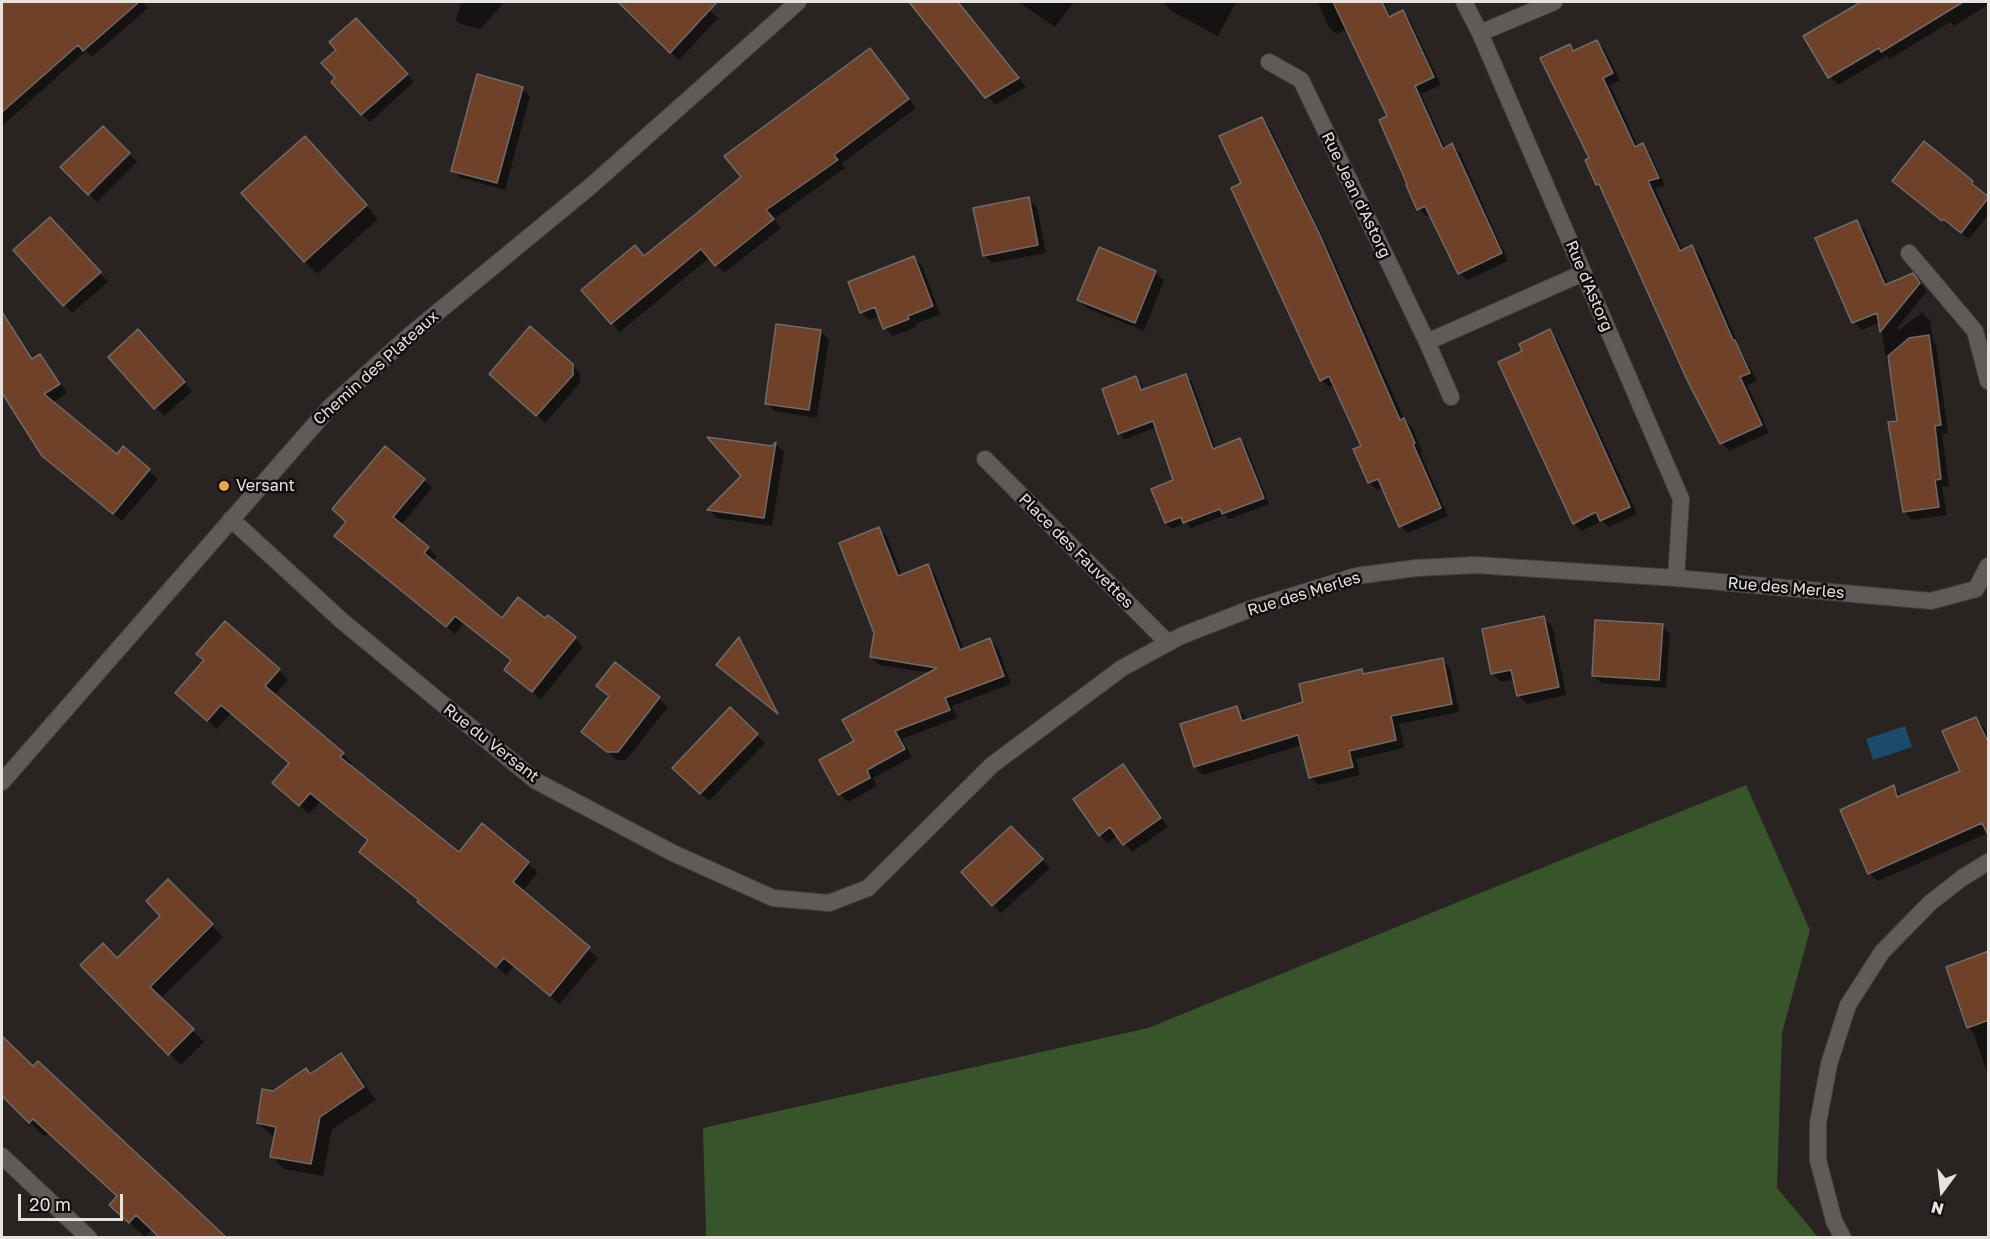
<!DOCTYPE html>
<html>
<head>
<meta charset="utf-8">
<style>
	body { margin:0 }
	#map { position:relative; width:1990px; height:1239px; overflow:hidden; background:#292421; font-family:"Golos Text",sans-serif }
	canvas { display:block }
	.frame { position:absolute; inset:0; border:3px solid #e5e2e0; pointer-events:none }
	.north { position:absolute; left:1912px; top:1161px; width:60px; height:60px; -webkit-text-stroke:4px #100e0c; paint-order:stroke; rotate:195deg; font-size:16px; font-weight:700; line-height:24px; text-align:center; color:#e5e2e0 }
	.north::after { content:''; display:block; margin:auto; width:21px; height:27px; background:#e5e2e0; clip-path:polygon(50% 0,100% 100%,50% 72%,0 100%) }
	.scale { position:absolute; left:18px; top:1194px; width:105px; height:27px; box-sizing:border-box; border:3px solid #e5e2e0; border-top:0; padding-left:8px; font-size:18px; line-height:21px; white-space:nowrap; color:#e5e2e0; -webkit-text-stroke:4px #100e0c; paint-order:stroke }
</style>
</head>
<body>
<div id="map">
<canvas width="1990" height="1239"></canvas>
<div class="frame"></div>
<div class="north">N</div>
<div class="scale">20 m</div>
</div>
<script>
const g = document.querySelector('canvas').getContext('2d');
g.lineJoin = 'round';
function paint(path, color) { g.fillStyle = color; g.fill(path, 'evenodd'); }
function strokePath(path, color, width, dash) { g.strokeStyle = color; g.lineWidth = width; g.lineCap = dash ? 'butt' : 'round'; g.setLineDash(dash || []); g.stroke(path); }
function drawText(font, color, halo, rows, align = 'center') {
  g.font = font + ' "Golos Text",sans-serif'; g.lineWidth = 5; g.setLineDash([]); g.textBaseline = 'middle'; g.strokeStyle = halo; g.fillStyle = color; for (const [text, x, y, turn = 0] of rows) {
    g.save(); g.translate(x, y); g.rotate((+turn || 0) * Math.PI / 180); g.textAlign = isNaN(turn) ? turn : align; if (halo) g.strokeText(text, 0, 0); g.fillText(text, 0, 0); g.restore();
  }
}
const forest = new Path2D(`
	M1746 785 1810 930 1782 1033 1777 1188 1818 1237H706L703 1128 1148 1028Z`);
const water = new Path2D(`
	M1905 726 1912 747 1873 760 1866 739Z`);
const shadow = new Path2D(`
	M22 2 29 9 38 2H142L148 8 92 57 86 51 2 126V20Z
	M461 2H500L503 4 480 29 460 24 456 20Z
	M621 2H700L718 18 679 60Z
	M922 2H957L1026 87 995 105 915 7Z
	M1019 2H1074L1055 27Z
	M1164 2H1236L1218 36 1171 11Z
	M1317 2H1384L1391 17 1403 12 1410 20 1441 85 1421 94 1446 149 1452 145 1460 153 1508 261 1467 280 1459 273 1431 214 1426 216 1419 209 1389 117 1348 29 1336 34 1329 27Z
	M1864 2H1988V5L1954 26 1950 22 1890 59 1887 56 1838 85 1830 77 1805 37Z
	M364 27 414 82 370 122 362 114Z
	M1597 42 1605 50 1620 81 1610 85 1638 147 1642 145 1650 153 1665 186 1655 188 1683 251 1692 247 1700 255 1739 346 1757 381 1747 385 1769 433 1729 451 1722 443 1690 381 1602 189 1598 184 1587 161 1591 159 1570 45 1576 52Z
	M870 50 916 108 841 164 845 168 774 219 781 228 724 273 710 257 620 332 612 323 644 257 743 178Z
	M522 89 530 96 505 190 461 178 453 171Z
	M1261 119 1269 126 1326 243 1404 419 1412 427 1422 451 1420 452 1448 516 1408 533 1400 526 1383 487 1377 490 1369 482 1363 447 1335 385 1329 387 1321 380 1243 184Z
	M103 128 137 162 97 202 63 167Z
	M317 151 378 219 317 274 243 193Z
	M1972 182 1979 190V191L1988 199V215L1969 239 1951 225 1950 227 1902 188Z
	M1029 199 1037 207 1046 253 992 263 984 255Z
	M1857 222 1865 230 1888 285 1912 275 1927 291 1897 328 1899 330 1922 312 1930 320 1933 341 1936 345 1948 433 1942 434 1949 486 1942 487 1947 515 1912 520 1904 512 1899 422 1891 366 1887 362 1880 322 1862 330 1854 322 1817 239Z
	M58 228 108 282 72 313 15 250Z
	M914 258 922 266 940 314 916 324V327L893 336 885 328 880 316 869 320 861 312Z
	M1155 272 1164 280 1144 331 1087 308 1079 300Z
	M2 311 34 359 40 356 48 364 67 393 52 403 117 456 123 448 158 479 122 521 43 455 2 390Z
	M820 331 829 339 817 418 775 411 766 403Z
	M1549 331 1557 339 1637 514 1609 527 1602 521 1581 531 1574 523Z
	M147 340 192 391 164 416 110 357Z
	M572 365 580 373V383L545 423 498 382Z
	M1185 376 1192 382 1216 449 1240 440 1246 446 1269 504 1229 519 1225 515 1191 528 1186 523 1172 529 1166 523 1153 490 1175 481 1157 427 1125 439 1119 433 1136 378 1142 384 1144 391Z
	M776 444 784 452 772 526 717 518 709 510Z
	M424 480 432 488 401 525 437 556 432 562 502 620H545L575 638 583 647 541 699 506 670 512 661 464 623 455 634 345 544Z
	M879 529 887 537 902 576 927 566 935 574 964 650 990 640 998 648 1011 684 952 706 957 718 902 739 912 757 873 778 877 786 848 802 840 794 856 741 931 673 879 665 871 657 876 633Z
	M1543 618 1552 626 1566 695 1527 704 1518 695 1515 679 1501 682 1492 673Z
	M1662 626 1670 634 1666 688 1601 683 1593 675Z
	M739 639 743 642 778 714 722 669Z
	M1442 659 1450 668 1459 712 1399 724 1404 748 1356 759 1360 775 1318 785 1310 777 1302 745 1203 775 1195 767 1237 708 1245 716 1246 721 1305 703 1361 671 1365 675Z
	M615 664 668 707 626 760H617L583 732 610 697 598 686Z
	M279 670 288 680 274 696 343 754 352 763 349 766 459 854 482 825 538 872 522 892 598 958 560 1004 514 966 506 975 429 911 370 841 320 802 309 814 283 792 290 764 231 713 217 729 186 702Z
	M730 709 765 743 709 801 682 776Z
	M1975 718 1984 727 1988 737V833L1878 881 1869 873 1894 787 1902 797 1962 772Z
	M1123 766 1131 774 1168 827 1132 852 1118 835 1108 843 1100 835Z
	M1011 828 1050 868 1001 913 993 905Z
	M168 881 223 937 160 999 204 1042 181 1065 82 965 118 960 162 916Z
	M1988 958V1075L1974 1034 1968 1027Z
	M2 1038 33 1068 152 1229 145 1237 127 1220 119 1197 49 1133 45 1137 4 1097 2 1098Z
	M341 1055 353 1067 376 1100 332 1129 323 1176 284 1169 272 1156 276 1136 271 1135 258 1123 274 1093 306 1070 311 1075Z`);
const building = new Path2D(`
	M2 2H139L83 51 78 45 2 112Z
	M618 2H717L670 53Z
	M909 2H958L1019 78 985 98Z
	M1333 2H1382L1389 17 1403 10 1434 77 1415 86 1443 149 1452 143 1502 253 1458 274 1425 206 1417 210 1406 185 1407 184 1379 120 1387 116Z
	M1861 2H1963L1881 52 1879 48 1828 78 1803 36Z
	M356 18 408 74 361 115 331 82 335 78 321 63 336 50 329 42Z
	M1597 40 1613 73 1603 78 1635 147 1643 143 1659 178 1648 181 1680 251 1692 245 1733 340H1735L1750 373 1740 377 1762 425 1720 444 1688 382 1599 184 1596 185 1585 160 1589 158 1540 58 1570 44 1573 51Z
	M870 48 909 99 834 155 838 160 766 210 774 219 715 266 701 249 611 324 581 290 635 245 644 256 741 177 724 156Z
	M477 74 523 87 497 183 451 171Z
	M1262 117 1319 233 1400 420 1404 418 1415 443 1413 444 1441 508 1399 527 1378 479 1368 483 1353 449 1361 446 1329 376 1320 381 1231 188 1241 183 1219 136Z
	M103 126 130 153 88 195 60 167Z
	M305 136 367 205 304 262 241 193Z
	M1924 141 1973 181 1972 184 1989 197 1961 233 1943 219 1942 221 1892 181Z
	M1029 197 1038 245 983 256 973 208Z
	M50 217 101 272 63 306 13 250Z
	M1857 220 1885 285 1913 273 1920 283 1880 332 1877 313 1852 323 1815 238Z
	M1099 247 1156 271 1135 323 1077 300Z
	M914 256 933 306 908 316 909 319 883 329 875 307 860 313 848 282Z
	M2 312 32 359 40 354 60 384 44 394 117 454 123 446 150 469 113 514 42 456 2 393Z
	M776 324 821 330 809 410 765 404Z
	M530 326 573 364V375L536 416 489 374Z
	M138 329 185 382 154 409 108 357Z
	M1550 329 1630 507 1600 521 1596 512 1573 524 1498 362 1522 351 1519 344Z
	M1929 335 1941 425 1935 426 1941 479 1935 480 1939 507 1903 512 1888 422 1897 421 1888 356 1909 338Z
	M1186 374 1213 449 1240 438 1264 498 1222 514 1220 509 1183 523 1181 517 1165 523 1151 489 1173 480 1153 421 1118 434 1102 389 1136 376 1141 390Z
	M707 437 772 446 776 442 764 518 707 510 741 476Z
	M385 446 425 479 393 517 429 547 424 553 502 618 518 597 545 618 548 615 576 637 532 692 504 670 511 660 455 616 446 627 334 536 346 522 332 509Z
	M879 527 898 576 928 564 960 650 990 638 1004 676 945 698 950 710 895 731 905 749 867 770 870 778 838 795 819 760 854 741 842 720 937 668 870 657 874 633 839 543Z
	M1544 616 1559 687 1517 696 1511 670 1491 674 1482 629Z
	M1595 620 1663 624 1659 680 1592 676Z
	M225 621 280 669 265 686 344 753 340 757 459 852 482 823 529 862 513 882 590 947 550 996 504 958 496 967 417 902 419 900 359 852 368 840 310 793 299 806 272 783 289 763 221 705 207 721 175 693 204 660 196 654Z
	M739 637 778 714 716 665Z
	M1443 658 1452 704 1391 716 1396 740 1349 751 1353 767 1309 778 1298 735 1194 767 1180 724 1237 706 1242 721 1303 702 1299 684 1362 669 1363 674Z
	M615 662 660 697 618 752H607L581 732 609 696 596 686Z
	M730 707 758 734 700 794 672 768Z
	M1976 717 1989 744V837L1982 823 1868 874 1840 810 1894 785 1897 797 1960 771 1942 731Z
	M1123 764 1161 818 1123 845 1110 827 1099 836 1073 799Z
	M1011 826 1043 859 992 906 961 872Z
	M168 879 213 924 150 987 194 1029 168 1055 80 965 103 943 117 958 160 916 146 901Z
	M1989 951V1020L1967 1028 1946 967Z
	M2 1036 33 1066 38 1061 227 1238H160L136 1215 129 1223 109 1205 117 1196 33 1119 29 1123 2 1096Z
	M341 1053 364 1087 320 1117 311 1164 270 1157 276 1127 257 1123 262 1089 273 1091 306 1068 310 1074Z`);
const service = new Path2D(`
	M1909 253 1975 331 1988 381`);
const minor = new Path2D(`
	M1464 2 1480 33 1681 499 1676 578
	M1480 33 1554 2
	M1269 62 1301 80 1427 342 1451 397
	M1427 342 1583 273
	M985 459 1168 643
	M231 519 342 621 536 781 673 853 773 898 829 903 868 888 992 765 1122 668 1181 636 1250 609 1356 576 1416 568 1476 565 1676 578 1931 601 1976 589 1988 566
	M2 1156 89 1238
	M1843 1238 1834 1221 1818 1160V1123L1829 1064 1848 1005 1882 952 1930 903 1962 878 1988 862`);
const tertiary = new Path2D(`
	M2 782 330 407 410 335 592 185 798 2`);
const markers = [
	[224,486,6,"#f8a14a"]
];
const streetNames = [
	["Rue Jean d'Astorg",1356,195,64],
	["Rue d'Astorg",1589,286,67],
	["Chemin des Plateaux",376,368,-42],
	["Place des Fauvettes",1076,551,45],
	["Rue des Merles",1786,588,5],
	["Rue des Merles",1304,594,-17],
	["Rue du Versant",491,743,38]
];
const poiNames = [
	["Versant",236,486]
];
paint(forest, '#37542a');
paint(water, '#1b4b6a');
paint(shadow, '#0007');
paint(building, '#6e4128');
strokePath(building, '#716b68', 1.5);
strokePath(service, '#44403e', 18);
strokePath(minor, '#44403e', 18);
strokePath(tertiary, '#44403e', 18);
strokePath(service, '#605b58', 16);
strokePath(minor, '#605b58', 16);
strokePath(tertiary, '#605b58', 16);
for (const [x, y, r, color] of markers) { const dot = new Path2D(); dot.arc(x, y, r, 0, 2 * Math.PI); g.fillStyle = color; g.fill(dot); strokePath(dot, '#100e0c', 2); }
drawText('16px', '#e5e2e0', '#100e0c', streetNames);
drawText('16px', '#e5e2e0', '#100e0c', poiNames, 'left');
</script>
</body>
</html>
